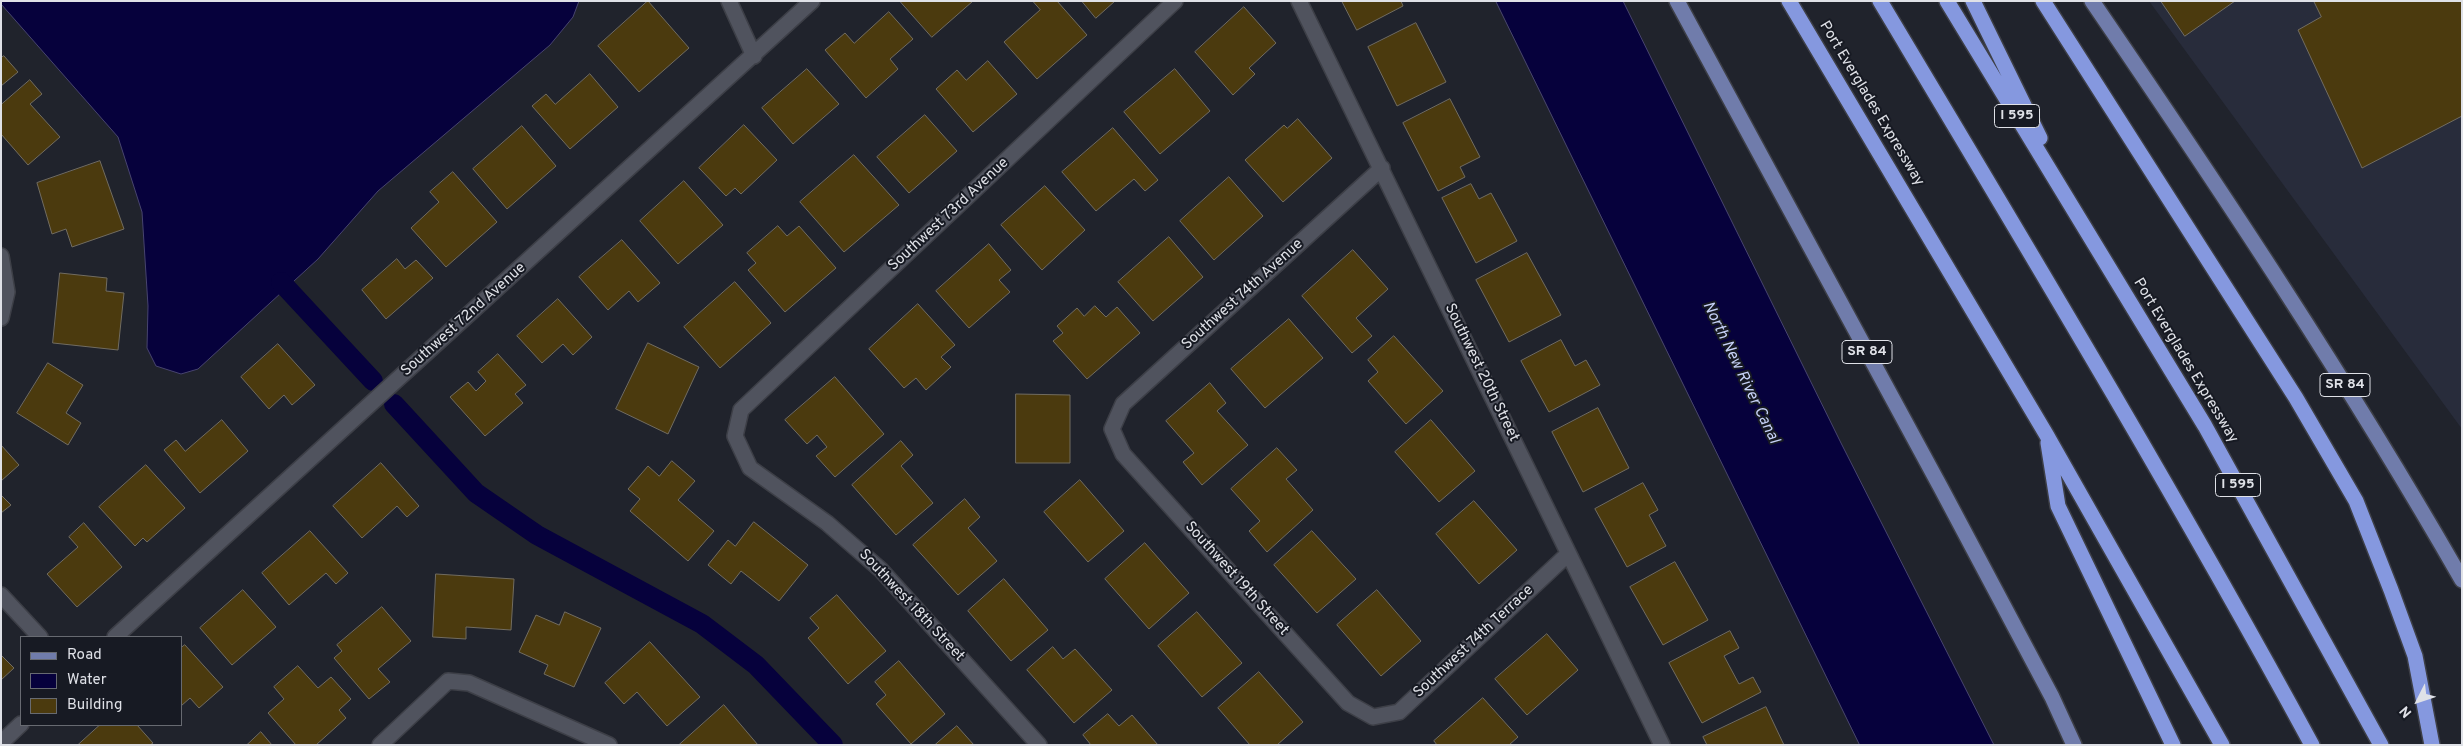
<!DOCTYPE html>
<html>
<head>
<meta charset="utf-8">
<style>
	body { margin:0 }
	#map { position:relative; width:2463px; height:746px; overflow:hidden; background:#20232c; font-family:Overpass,sans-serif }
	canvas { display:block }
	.frame { position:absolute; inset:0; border:2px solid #dfe1e7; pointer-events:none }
	.legend { position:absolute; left:20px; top:636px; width:162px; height:90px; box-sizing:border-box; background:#171a23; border:1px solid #676a71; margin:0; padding:6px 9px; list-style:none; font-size:15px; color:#dfe1e7 }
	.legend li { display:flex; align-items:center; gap:10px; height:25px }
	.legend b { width:25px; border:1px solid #676a71 }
	.north { position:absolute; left:2393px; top:676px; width:50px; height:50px; -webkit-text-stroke:4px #171a23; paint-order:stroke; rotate:229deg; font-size:14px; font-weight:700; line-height:20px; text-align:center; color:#dfe1e7 }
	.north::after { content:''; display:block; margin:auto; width:18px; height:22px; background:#dfe1e7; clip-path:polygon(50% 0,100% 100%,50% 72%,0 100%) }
</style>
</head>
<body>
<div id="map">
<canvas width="2463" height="746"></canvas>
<div class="frame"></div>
<ul class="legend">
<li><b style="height:6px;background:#707cab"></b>Road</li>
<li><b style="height:14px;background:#06013c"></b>Water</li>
<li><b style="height:14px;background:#4b3a0e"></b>Building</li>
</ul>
<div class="north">N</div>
</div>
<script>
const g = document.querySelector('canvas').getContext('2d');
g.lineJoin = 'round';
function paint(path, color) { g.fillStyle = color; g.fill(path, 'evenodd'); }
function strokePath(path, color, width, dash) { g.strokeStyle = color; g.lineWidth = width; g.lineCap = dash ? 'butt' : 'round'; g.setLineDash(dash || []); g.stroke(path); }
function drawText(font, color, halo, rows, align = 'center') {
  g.font = font + ' Overpass,sans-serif'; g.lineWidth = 4; g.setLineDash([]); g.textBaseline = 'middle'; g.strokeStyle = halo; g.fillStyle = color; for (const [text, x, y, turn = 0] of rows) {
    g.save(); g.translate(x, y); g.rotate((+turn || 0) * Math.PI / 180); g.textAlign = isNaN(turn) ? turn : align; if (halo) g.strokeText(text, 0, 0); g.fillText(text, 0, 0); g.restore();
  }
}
const built = new Path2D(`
	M2149 1H2462V429Z`);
const water = new Path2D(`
	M1 1H579L573 17 550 45 378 191 318 259 198 369 181 374 156 366 147 348 148 306 142 212 118 137 1 4Z
	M1496 1H1623L1841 443 1994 745H1860Z`);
const canal = new Path2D(`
	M281 282 373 381
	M394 404 476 493 537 535 702 624 756 665 833 745`);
const building = new Path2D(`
	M648 1 689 48 639 92 598 46Z
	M900 1H973L932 37Z
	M1033 1H1057L1087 35 1037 79 1004 42 1040 10Z
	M1082 1H1115L1096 18Z
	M1342 1H1401L1403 6 1357 30Z
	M2161 1H2235L2185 36Z
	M2314 1H2462V116L2362 168 2298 30 2321 17Z
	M1244 7 1276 43 1249 68 1255 74 1233 95 1195 52Z
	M889 12 913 39 890 59 898 69 866 98 825 50 845 33 854 43Z
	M1416 23 1446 82 1397 106 1368 47Z
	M4 56 18 72 1 86V58Z
	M988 61 1017 94 973 132 936 89 957 70 966 80Z
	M807 69 839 104 793 144 762 108Z
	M1175 69 1210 111 1160 154 1124 112Z
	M590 74 618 107 570 149 532 106 546 94 555 104Z
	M30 80 42 94 30 104 60 137 28 165 1 134V105Z
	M1450 99 1480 157 1460 167 1465 177 1438 191 1403 123Z
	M925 115 957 151 909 193 877 157Z
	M1298 119 1332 158 1283 202 1245 160 1284 125 1287 128Z
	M744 125 777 160 741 194 735 188 726 196 699 168Z
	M522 126 556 166 507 209 473 169Z
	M1113 128 1158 180 1145 191 1134 179 1096 211 1062 172Z
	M854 155 899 205 844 252 800 202Z
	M100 161 124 229 72 247 66 229 52 234 37 183Z
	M453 172 497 222 446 267 411 228 439 202 430 192Z
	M1229 177 1263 216 1214 260 1180 221Z
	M684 181 723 225 678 264 640 221Z
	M1471 184 1479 199 1491 193 1517 241 1476 263 1442 198Z
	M1045 186 1085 230 1042 270 1001 225Z
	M778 226 787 236 799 226 836 268 785 312 748 270 756 263 747 253Z
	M1169 237 1203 277 1153 321 1118 282Z
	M622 240 660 283 638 302 629 291 608 310 579 277Z
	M989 244 1011 270 999 280 1010 292 969 328 936 291Z
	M1353 250 1388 289 1356 318 1372 336 1352 353 1302 296Z
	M1527 253 1561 315 1509 342 1476 280Z
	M397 259 405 269 416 260 433 278 386 319 362 290Z
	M60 273 107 278 106 291 124 293 118 350 53 343Z
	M735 282 771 323 720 368 684 327Z
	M558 299 592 337 573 355 563 344 542 363 517 336Z
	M918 304 955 345 941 357 951 367 926 390 916 378 904 388 869 349Z
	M1095 306 1106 317 1117 307 1140 333 1087 379 1053 341 1063 333 1057 326 1077 308 1084 316Z
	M1289 319 1323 358 1265 408 1231 369Z
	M1394 336 1443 391 1406 424 1368 381 1378 372 1368 360Z
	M1561 340 1575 366 1586 360 1600 385 1549 412 1521 361Z
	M648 343 699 367 668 434 616 409Z
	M278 344 315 385 292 405 284 395 269 409 241 377Z
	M498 354 526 385 515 394 523 403 485 436 450 397 468 382 476 391 486 381 478 372Z
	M48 363 83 385 66 413 81 423 68 445 17 413Z
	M835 377 884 434 835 477 816 456 827 447 817 435 807 444 785 420Z
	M1210 383 1226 403 1217 411 1248 445 1202 485 1183 462 1194 453 1166 421Z
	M1016 394 1070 395V463H1016Z
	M1598 408 1629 468 1583 492 1552 432Z
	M222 420 248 451 200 493 164 450 176 440 185 451Z
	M1431 420 1475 471 1439 502 1395 452Z
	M901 441 913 455 901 466 933 503 896 535 852 485Z
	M1 445 19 465 1 481Z
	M1277 448 1297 470 1286 479 1313 510 1267 552 1249 531 1260 521 1231 489Z
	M672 461 695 481 678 500 714 531 688 561 630 511 640 499 628 489 648 466 659 476Z
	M381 463 419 506 407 517 397 506 362 538 333 506Z
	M146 465 185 508 147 542 143 538 135 546 99 507Z
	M1080 480 1124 531 1088 562 1044 512Z
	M1643 483 1658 510 1649 515 1666 546 1627 567 1595 509Z
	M1 495 11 505 1 513Z
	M965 499 980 517 968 528 997 561 958 595 913 545Z
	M1474 501 1517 550 1479 584 1436 534Z
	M754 522 808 565 779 601 741 571 731 584 708 565 728 540 735 546Z
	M84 523 122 567 77 607 47 574 78 547 69 537Z
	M310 531 348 573 336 584 326 573 289 605 262 573Z
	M1312 531 1356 579 1317 613 1274 565Z
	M1145 543 1189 593 1149 629 1105 579Z
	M1675 562 1708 620 1663 645 1630 587Z
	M436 574 514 579 511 630 466 627V639L433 637Z
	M1004 579 1048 630 1011 661 968 611Z
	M243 590 276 627 232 665 200 628Z
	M1377 590 1421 641 1381 676 1337 625Z
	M837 595 886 651 848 684 808 638 819 628 810 618Z
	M382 607 411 641 378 669 390 682 369 699 334 658 342 651 337 645Z
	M565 612 601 628 574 687 544 674 548 665 519 652 536 615 559 625Z
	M1197 612 1242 663 1202 697 1158 646Z
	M1730 631 1739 648 1724 656 1739 684 1753 677 1761 692 1702 723 1669 663Z
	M1547 634 1578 670 1527 715 1495 679Z
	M650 642 700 697 667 726 637 692 624 704 605 683Z
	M185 645 223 687 199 708 190 698 181 706V648Z
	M1053 647 1063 659 1075 649 1112 690 1074 723 1027 670Z
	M1 655 14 668 1 680Z
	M899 661 945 714 911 744 876 704 886 695 875 682Z
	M298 666 318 688 331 677 351 699 339 710 346 718 316 745H296L268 713 284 699 274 687Z
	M1259 672 1303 722 1277 745H1250L1218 708Z
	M1483 698 1518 737 1509 745H1437L1434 741Z
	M724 705 758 745H679Z
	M1766 707 1784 745H1707L1703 737Z
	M1108 714 1119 726 1132 715 1158 745H1091L1083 735Z
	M100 725H137L153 743 150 745H78Z
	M957 726 974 745H935Z
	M261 732 272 745H247Z`);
const minor = new Path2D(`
	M729 1 754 56
	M1299 1 1662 745
	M1382 168 1123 404 1112 429 1123 454 1348 703 1373 717 1399 712 1568 554
	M1 256 7 292 1 318
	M1 595 40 637
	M115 637 812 1
	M1 743 21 724
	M380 745 448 681 469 683 609 745
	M1039 745 881 570 827 523 750 468 735 436 741 410 1175 1`);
const major = new Path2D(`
	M1677 1 1941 488 2052 697 2074 745
	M2092 1C2221 190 2348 381 2462 580`);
const highway = new Path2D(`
	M1789 1 2046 434 2222 745
	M1880 1C2027 247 2175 493 2312 745
	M1947 1 2205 426 2381 745
	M1973 1 2040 138
	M2043 1 2296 398 2356 501 2391 590 2415 656 2432 745
	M2048 443 2058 506 2173 745`);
const shields = [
	[2017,116,45],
	[1867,352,50],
	[2345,385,50],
	[2238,485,45]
];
const shieldNames = [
	["I 595",2017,116],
	["SR 84",1867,352],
	["SR 84",2345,385],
	["I 595",2238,485]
];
const streetNames = [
	["Port Everglades Expressway",1871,104,59],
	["Southwest 73rd Avenue",949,215,-43],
	["Southwest 74th Avenue",1243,295,-42],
	["Southwest 72nd Avenue",464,320,-42],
	["Port Everglades Expressway",2185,361,59],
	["Southwest 20th Street",1481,373,64],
	["Southwest 19th Street",1236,579,48],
	["Southwest 18th Street",911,606,47],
	["Southwest 74th Terrace",1474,642,-43]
];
const waterNames = [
	["North New River Canal",1740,373,64]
];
paint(built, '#282c3b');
paint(water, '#06013c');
strokePath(water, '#47446f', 1);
strokePath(canal, '#06013c', 20);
paint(building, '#4b3a0e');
strokePath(building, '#716c61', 1);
strokePath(minor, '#3d3f47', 18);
strokePath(major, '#3d3f47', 18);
strokePath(highway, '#3d3f47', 18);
strokePath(minor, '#50535e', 15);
strokePath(major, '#707cab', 15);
strokePath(highway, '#8598df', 15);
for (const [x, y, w] of shields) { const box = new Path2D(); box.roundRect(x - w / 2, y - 11.5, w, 23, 4); g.fillStyle = '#171a23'; g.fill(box); strokePath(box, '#dfe1e7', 1); }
drawText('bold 14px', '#dfe1e7', null, shieldNames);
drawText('15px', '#dfe1e7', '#171a23', streetNames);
drawText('italic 16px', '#c6d1f7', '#171a23', waterNames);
</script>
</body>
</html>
